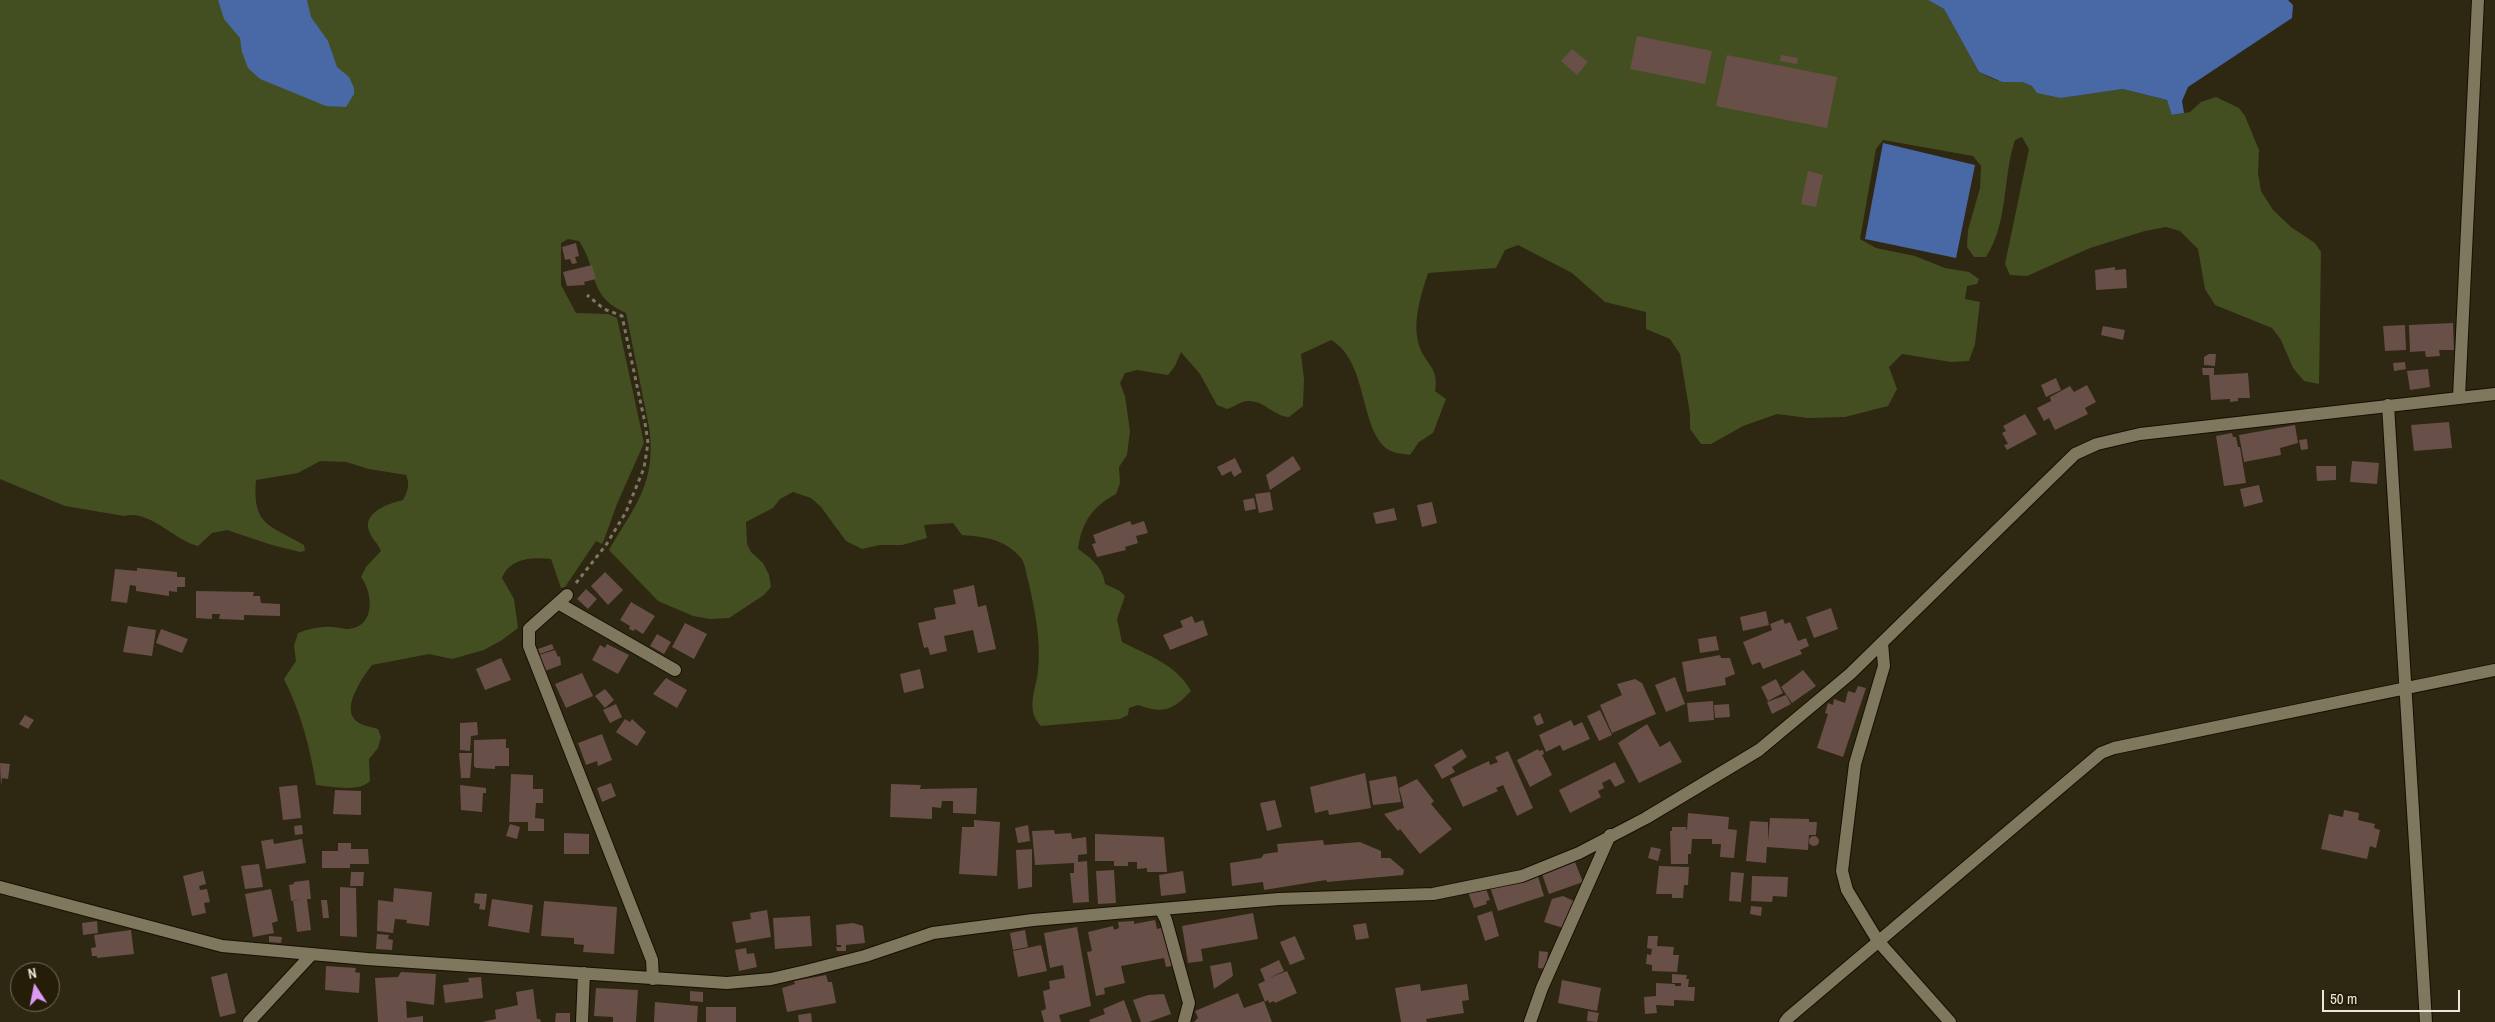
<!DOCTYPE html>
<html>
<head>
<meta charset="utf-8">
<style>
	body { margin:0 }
	#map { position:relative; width:2495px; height:1022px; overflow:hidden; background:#2e2712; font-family:"Archivo Narrow",sans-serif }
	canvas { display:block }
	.north { position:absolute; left:10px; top:962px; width:50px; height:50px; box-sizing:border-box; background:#251d08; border:1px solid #756e5c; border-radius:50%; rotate:349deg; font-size:14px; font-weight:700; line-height:20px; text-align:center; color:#ece7da }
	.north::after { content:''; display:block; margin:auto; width:18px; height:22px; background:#dd99f4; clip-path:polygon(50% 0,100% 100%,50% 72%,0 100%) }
	.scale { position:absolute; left:2322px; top:990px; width:138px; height:22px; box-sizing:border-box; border:2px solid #ece7da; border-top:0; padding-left:6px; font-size:15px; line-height:18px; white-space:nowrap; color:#ece7da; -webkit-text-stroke:4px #251d08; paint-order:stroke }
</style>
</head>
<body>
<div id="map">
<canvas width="2495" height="1022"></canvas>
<div class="north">N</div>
<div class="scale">50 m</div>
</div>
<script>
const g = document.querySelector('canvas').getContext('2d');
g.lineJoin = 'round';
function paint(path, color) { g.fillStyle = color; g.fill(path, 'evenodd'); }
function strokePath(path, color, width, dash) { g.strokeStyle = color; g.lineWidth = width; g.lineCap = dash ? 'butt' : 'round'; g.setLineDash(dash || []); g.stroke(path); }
const green = new Path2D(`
	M0 0H1928L1944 9 1979 72 1991 78 2002 82H2022L2061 98 2123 89 2167 100 2173 115 2190 112 2201 102 2216 97 2239 108 2245 116 2259 150 2258 173 2261 191 2273 210 2291 227 2315 243 2321 252 2319 384 2304 381 2293 368 2281 340 2272 328 2215 305 2205 289 2198 249 2180 231 2166 227 2145 231 2090 248 2027 276 2010 275 2005 264 2029 149 2022 137 2015 140C2002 179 2009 221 1986 257H1974L1967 247 1968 230 1980 188 1981 166 1973 156 1883 140 1876 149 1860 239 1876 248 1915 256 1945 268 1969 272 1979 279 1977 284 1967 286 1965 299 1980 302 1975 344 1969 361 1951 362 1902 354 1889 367 1897 389 1888 406 1845 417 1808 418 1777 414 1743 426 1711 444H1701L1690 429V414L1680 354 1670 339 1646 329V312L1605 302 1572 273 1518 245 1505 250 1496 268 1428 273C1421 295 1412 322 1419 345 1424 363 1440 368 1435 391L1446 399 1433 433 1419 442 1410 455C1403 454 1393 453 1387 449 1359 427 1368 361 1331 340L1301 354 1304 379 1303 406 1289 417C1273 416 1265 401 1249 401 1243 400 1234 407 1227 409L1217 405 1200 374 1181 352 1175 366 1168 375 1137 370 1125 373 1120 383 1125 396 1130 431 1127 455 1119 467 1120 483 1116 494C1092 507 1082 522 1078 549 1092 559 1103 567 1105 584L1120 591 1125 596 1117 619 1122 642C1149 656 1176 664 1191 691 1172 711 1163 714 1138 705L1129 708 1128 715 1120 719 1041 726C1025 710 1036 690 1038 671 1041 640 1035 610 1028 580 1026 573 1025 563 1021 558 1005 539 986 537 962 535L953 523 924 525 927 538 902 545H880L862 549 846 541 821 507 811 498 793 492 780 499 773 508 746 522 747 544 751 552 763 563 769 575 771 587 764 595 729 618 710 619 693 616 658 601 609 550C635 505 657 483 649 427L626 313C586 295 600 272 579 241L568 239 561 243V285L576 313 608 314 617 318 644 443 617 504 604 540 602 544 596 541 565 587 561 588 551 559C532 557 510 558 502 578L514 599 518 628 502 640 484 650 452 659 429 654 372 665C363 677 338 711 359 723 364 726 372 727 378 729L381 737 378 748 369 759 370 781C359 793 331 786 316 785 310 747 301 713 284 679L296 661 294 646 298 633C309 629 320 626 332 627 337 627 343 629 348 629 376 627 373 593 361 577L366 567 381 551C378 543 371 538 369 531 362 512 390 503 403 500 408 491 410 484 406 475L369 469 346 462 320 461 298 473 256 480C252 527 271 525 304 545L305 551 300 552 272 545 227 530 212 533 198 546C174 540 149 509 124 516L65 506 0 479Z`);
const water = new Path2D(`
	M218 0H307L311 17 328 41 337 67 349 77 354 88V94L346 107 326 106 260 79 248 68 242 52 240 38 224 19Z
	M1928 0H2288L2293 5 2292 18 2188 87 2182 101 2184 113 2172 115 2167 100 2123 89 2061 98 2037 93 2032 86 2022 82H2002L1979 72 1944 9Z
	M1883 143 1975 165 1956 258 1865 239Z`);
const building = new Path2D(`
	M1637 36 1712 51 1705 84 1630 69Z
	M1572 49 1588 62 1577 75 1561 61Z
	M1727 55 1837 77 1827 128 1716 106Z
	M1781 55 1798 58 1797 64 1780 61Z
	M1808 171 1823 175 1816 207 1801 204Z
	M576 243 579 256 575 257 577 263 572 264 570 259 565 260 562 247Z
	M592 265 596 279 584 282 585 285 567 286 563 272Z
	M2115 267V270L2126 269 2127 288 2096 290 2095 270Z
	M2453 323 2454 350H2439L2440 356 2426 357 2425 351 2410 352 2409 325Z
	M2405 325 2406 350 2385 351 2383 326Z
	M2103 326 2125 330 2123 340 2101 335Z
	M2209 354H2216L2215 366 2204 365V357Z
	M2405 362 2406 369 2394 371 2393 363Z
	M2202 368H2214V375L2248 373 2250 398H2238V401L2230 402V399L2211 400 2209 375H2203Z
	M2428 369 2430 387 2410 390 2407 371Z
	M2056 378 2061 390 2046 397 2041 385Z
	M2087 385 2096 402 2085 408 2088 414 2055 430 2049 418 2044 421 2037 408 2051 401 2050 397 2070 386 2074 392Z
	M2025 414 2037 434 2007 450 2004 445 2008 444 2002 433 2006 431 2003 426Z
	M2449 422 2452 448 2414 451 2411 425Z
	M2295 425 2298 443 2280 448 2281 455 2244 462 2239 435Z
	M2232 433 2233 437H2236L2238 447H2240L2246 483 2224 486 2216 436Z
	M2307 439 2308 449 2301 450 2299 440Z
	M1293 456 1301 469 1270 490 1266 475Z
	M1235 458 1242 472 1234 477 1231 471 1222 476 1217 467Z
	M2352 461 2379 463 2377 484 2350 482Z
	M2316 466H2336V480L2317 481Z
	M2259 485 2263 502 2244 507 2240 489Z
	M1270 492 1273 510 1259 513 1255 494Z
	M1254 498 1256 509 1245 511 1243 500Z
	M1432 502 1437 523 1422 527 1417 505Z
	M1394 508 1397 520 1376 524 1373 513Z
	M1130 521 1132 525 1144 521 1148 533 1136 536 1138 543 1125 547 1126 550 1097 557 1092 544 1096 543 1093 535Z
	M137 568 177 572V577H185V587H177V592L169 591V596L136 591V586L130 585 127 603 111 601 115 569 137 571Z
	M605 572 623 590 608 605 591 586Z
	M974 585 978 607 986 605 996 649 978 653 973 630 944 636 947 651 930 655 928 647 924 648 918 623 936 619 934 608 956 604 953 590Z
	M586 589 597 599 588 609 577 599Z
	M196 591 254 592 253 596H260L261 603 280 604V616L244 615V620L219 619 220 614H212V619L196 618Z
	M631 602 655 616 643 634 635 629 634 631 629 629 630 626 620 620Z
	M1831 608 1838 629 1814 638 1806 617Z
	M1766 611 1769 625 1743 631 1740 617Z
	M1192 616 1195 623 1203 620 1208 635 1170 650 1163 635 1183 627 1180 621Z
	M1783 619 1785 624 1790 622 1798 641 1806 638 1809 646 1800 650 1802 654 1763 669 1760 662 1752 665 1743 642 1772 630 1770 624Z
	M685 623 707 634 694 659 672 647Z
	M128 626 156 630 152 656 123 652Z
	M161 629 188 639 182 653 156 643Z
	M657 634 671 642 664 654 650 646Z
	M1716 636 1719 650 1700 653 1698 639Z
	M552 644 554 649 540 654 538 649Z
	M607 644 629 655 618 674 592 660 600 645 605 648Z
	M555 650 558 657 560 656 561 665 545 671 539 655Z
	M1720 655 1721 658H1730L1735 674 1725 678 1726 685 1687 692 1682 662Z
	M501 658 511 680 485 690 476 669Z
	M920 669 924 688 904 693 900 674Z
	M1803 670 1816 686 1792 703 1781 687Z
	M582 673 593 696 566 708 555 684Z
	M1675 677 1685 704 1666 712 1655 685Z
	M666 678 687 690 677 708 653 694Z
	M1635 679 1642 683 1656 714 1612 733 1600 705 1622 695 1617 684Z
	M1776 679 1783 693 1768 701 1761 687Z
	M1858 686 1866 688 1843 757 1817 748 1828 714 1825 713 1828 703 1833 705 1834 699 1845 703 1848 691 1855 693Z
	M605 689 614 700 605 708 595 696Z
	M1786 695 1791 704 1772 714 1767 702Z
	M1713 701 1714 720 1689 722 1687 703Z
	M616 704 622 717 610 723 603 710Z
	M1729 704 1730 717 1715 718 1714 705Z
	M1600 710 1612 735 1599 741 1587 716Z
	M1540 713 1544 723 1537 726 1533 717Z
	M25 715 34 720 28 729 19 724Z
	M625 719 630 722 632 719 646 732 637 746 616 732Z
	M1571 720 1574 726 1582 722 1590 739 1563 751 1560 745 1546 752 1539 735Z
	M477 722 478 735 471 736 470 751 460 750V723Z
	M1647 724 1660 747 1670 741 1682 762 1639 783 1618 743Z
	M602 734 612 760 598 766 597 761 586 765 578 743Z
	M506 739V748H509V766H495V769L476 768 474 766V740Z
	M1462 749 1467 757 1452 767 1455 772 1442 779 1434 765Z
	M1538 749 1539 751 1543 750 1544 754 1542 755 1552 775 1530 787 1517 760Z
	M1508 751 1533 808 1517 816 1503 785 1496 788 1498 791 1463 807 1450 779 1489 761 1490 765 1498 762 1495 757Z
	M459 753H472L470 778H461Z
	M1615 762 1625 782 1615 787 1610 779 1602 783 1604 788 1598 791 1601 797 1570 813 1559 790Z
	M0 763 10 764 8 779 2 778 1 786Z
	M1365 773 1371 808 1329 815 1328 810 1315 813 1310 787Z
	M511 774 533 775V789H543V803H536L535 818 544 819V831H528V822H509Z
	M1396 776 1401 802 1373 805 1369 781Z
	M1417 779 1434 801 1431 804 1452 829 1420 854 1400 829 1398 831 1384 814 1404 808 1399 788Z
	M611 783 616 796 602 802 597 788Z
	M891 784 921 785 920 789 977 788 976 814 953 813V801H942L941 808 932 807V819L890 817Z
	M297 785 301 818 283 820 279 787Z
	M460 785 486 788V793H483L482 812 461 810Z
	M335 790 361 791V815L333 814Z
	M1275 800 1282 827 1267 831 1260 803Z
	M2344 810 2359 813 2358 820 2375 824 2374 828 2380 830 2376 848 2370 846 2367 859 2321 849 2329 814 2343 817Z
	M1688 813 1729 817 1728 829 1737 830 1734 858 1720 857 1721 844H1712V839H1692L1691 854H1688V864H1671L1670 831H1672V827H1686L1687 831Z
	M1770 818 1809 819V822H1817L1816 835H1809L1808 850 1767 847 1766 863 1746 861 1750 821 1768 822V841Z
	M974 820 1000 822 997 876 959 874 962 827H974Z
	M510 824 520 827 517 839 506 836Z
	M302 825 303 834 295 835 294 826Z
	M1028 825 1030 841 1018 843 1015 828Z
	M1054 830 1055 834 1071 833 1072 839 1086 837 1087 854 1078 855V862L1087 861 1089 902 1073 903 1070 873H1074V863L1035 865 1032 831Z
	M564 833 589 834V854H564Z
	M1095 834 1164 837 1167 872H1147V868L1137 869V862H1128V866H1114V861H1095Z
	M1809 841a5 5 0 1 1 10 0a5 5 0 1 1-10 0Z
	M273 839 274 844 302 839 306 863 266 869 261 841Z
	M1323 840 1324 845 1360 842 1381 851V858H1390L1404 870 1403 875 1327 882 1326 880 1264 890 1263 882 1232 886 1230 863 1261 858 1264 854 1278 852 1277 844Z
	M338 843H351V849H368L369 864H350V868H322V851H338Z
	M1651 847 1661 849 1658 861 1648 858Z
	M1032 849V887L1018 889 1016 850Z
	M1575 862 1583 882 1549 894 1542 874Z
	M259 864 263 887 245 889 241 866Z
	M1659 866 1689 867 1688 885H1684L1683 898H1672V894H1656Z
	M1114 870 1116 903 1098 904 1096 871Z
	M203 871 206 884 199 886 200 890 207 889 210 902 204 903 206 913 192 916 183 876Z
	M1183 871 1186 893 1161 896 1159 875Z
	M351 872H364L363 886H350Z
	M1731 872 1744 873 1741 902 1729 901Z
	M1537 873 1544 896 1498 911 1490 887Z
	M1752 876 1788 877 1787 897 1773 896 1772 902 1751 901Z
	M309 880 311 899H307L311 930 297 932 293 901 299 900 291 901 289 885 294 884V882Z
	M1485 886 1490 900 1486 901 1487 904 1474 908 1468 892Z
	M340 887 356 888 357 937 340 936Z
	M394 888 432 892 429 926 406 923 407 920 395 919 393 933 377 931 378 900 393 902Z
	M271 889 278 921 272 923 274 933 253 937 245 894Z
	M475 893 487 894 485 910 479 909 480 904 474 903Z
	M1563 896 1574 901 1563 928 1544 922 1552 899Z
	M492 899 533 905 529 933 488 926Z
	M321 900H327L329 918H323Z
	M544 901 617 907 614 954 583 952 584 945 574 944V938L541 936Z
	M1751 906 1762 907 1761 916 1750 914Z
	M767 910 771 937 736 943 732 922 751 919 750 913Z
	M1492 911 1499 936 1485 941 1477 916Z
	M1253 913 1258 939 1201 949 1203 961 1188 963 1182 926Z
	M810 916 812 946 775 949 773 918Z
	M1155 920 1157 929 1164 927 1172 966 1166 967 1164 958 1121 966 1125 983 1104 988 1105 994 1096 996 1087 952 1092 951 1088 932 1113 926 1114 930 1119 928 1118 922 1134 921V924Z
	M97 921 98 933 83 935 82 923Z
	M853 923 863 926 865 943 846 945V951H837L836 947H841V945H837L836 925Z
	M1366 923 1369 938 1356 940 1353 925Z
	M1077 927 1091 1006 1059 1015 1061 1022H1044L1041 1011 1046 1009 1043 991 1050 989 1049 981 1065 978 1063 965 1050 968 1044 933Z
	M131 930 134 954 97 958V956H92L91 948 96 947 94 935Z
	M1025 930 1028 947 1013 950 1010 933Z
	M377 934 389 935 388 939 393 940 392 950 376 949Z
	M269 936 282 937 281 943 269 942Z
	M1295 936 1305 959 1290 965 1280 942Z
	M1648 936H1658L1657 946 1674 947 1673 955H1679L1677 972 1652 971V965L1646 964 1647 954 1651 955 1652 949 1647 948Z
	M1041 945 1047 971 1018 977 1013 951Z
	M746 948 747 954 754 953 757 967 739 971 735 950Z
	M1539 951 1548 952 1546 969 1538 968Z
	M1279 960 1284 971 1269 978 1287 971 1297 993 1275 1003 1274 1001 1269 1003 1268 1000 1265 1002 1258 984 1265 981 1260 969Z
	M1231 962 1233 976 1214 989 1210 966Z
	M326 966 356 968 355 972 360 973 359 993 325 990Z
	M401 972 436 974 434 1005 406 1001 407 1018 423 1016V1022H378L375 978 398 977Z
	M227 973 236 1013 220 1017 211 977Z
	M1672 974 1687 975 1686 979H1689L1688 987H1695L1694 1001 1674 1000V1006L1656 1005 1657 1013 1645 1014 1644 997 1656 996V983L1675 984V986H1681V983H1672Z
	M826 975 828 982H832L836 1003 787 1012 782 988 795 984 794 981Z
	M481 977 483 998 445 1003 443 985 469 982 468 978Z
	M1562 980 1601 988 1597 1011 1558 1003Z
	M1420 984 1421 991 1467 984 1469 1000 1462 1001 1464 1013 1426 1019 1427 1022H1401L1395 988Z
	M596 988 638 990 636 1022H613V1017L594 1016Z
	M533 989 537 1019H540L541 1022H482L496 1019 495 1010 518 1005 516 992Z
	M690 991 703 992V1002L690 1001Z
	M1238 993 1244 1008 1264 1001 1272 1022H1194L1198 1018 1195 1011Z
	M1164 994 1171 1014 1149 1022H1141L1133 1000 1148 995Z
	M1124 1000 1132 1022H1090L1089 1020 1105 1014 1103 1009Z
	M655 1002 698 1006 697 1022H654Z
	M706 1007H736V1022H706Z
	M1588 1011 1599 1013 1597 1022 1587 1021Z
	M556 1013H570V1022H555Z
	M811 1013 812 1022H799L798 1015Z`);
const path = new Path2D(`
	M576 583 606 545 626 512 644 468 648 443 645 423 622 316 604 309 587 295`);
const street = new Path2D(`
	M2459 397 2478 0
	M2388 405 2426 1022
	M567 595 529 629V646L652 960 653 979
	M558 603 675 670
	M1882 643 1884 666 1855 764 1842 871 1847 890 1878 941 1950 1022
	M0 887 222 946 367 959 727 983 771 979 806 971 865 956 933 933 1033 920 1279 899 1433 894 1522 876 1579 853 1646 818 1759 750 1850 674 2075 454 2097 444 2140 434 2495 394
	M1161 910 1166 920 1189 1003 1184 1022
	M249 1022 312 954
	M582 1022 584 973
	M1530 1022 1542 988 1610 835
	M1785 1022 1788 1018 2101 753 2114 748 2495 670`);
paint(green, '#434f21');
paint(water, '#4969a6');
paint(building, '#684f48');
strokePath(street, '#170f00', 14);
strokePath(path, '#7d7765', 3, [4, 4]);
strokePath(street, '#80775f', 12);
</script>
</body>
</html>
